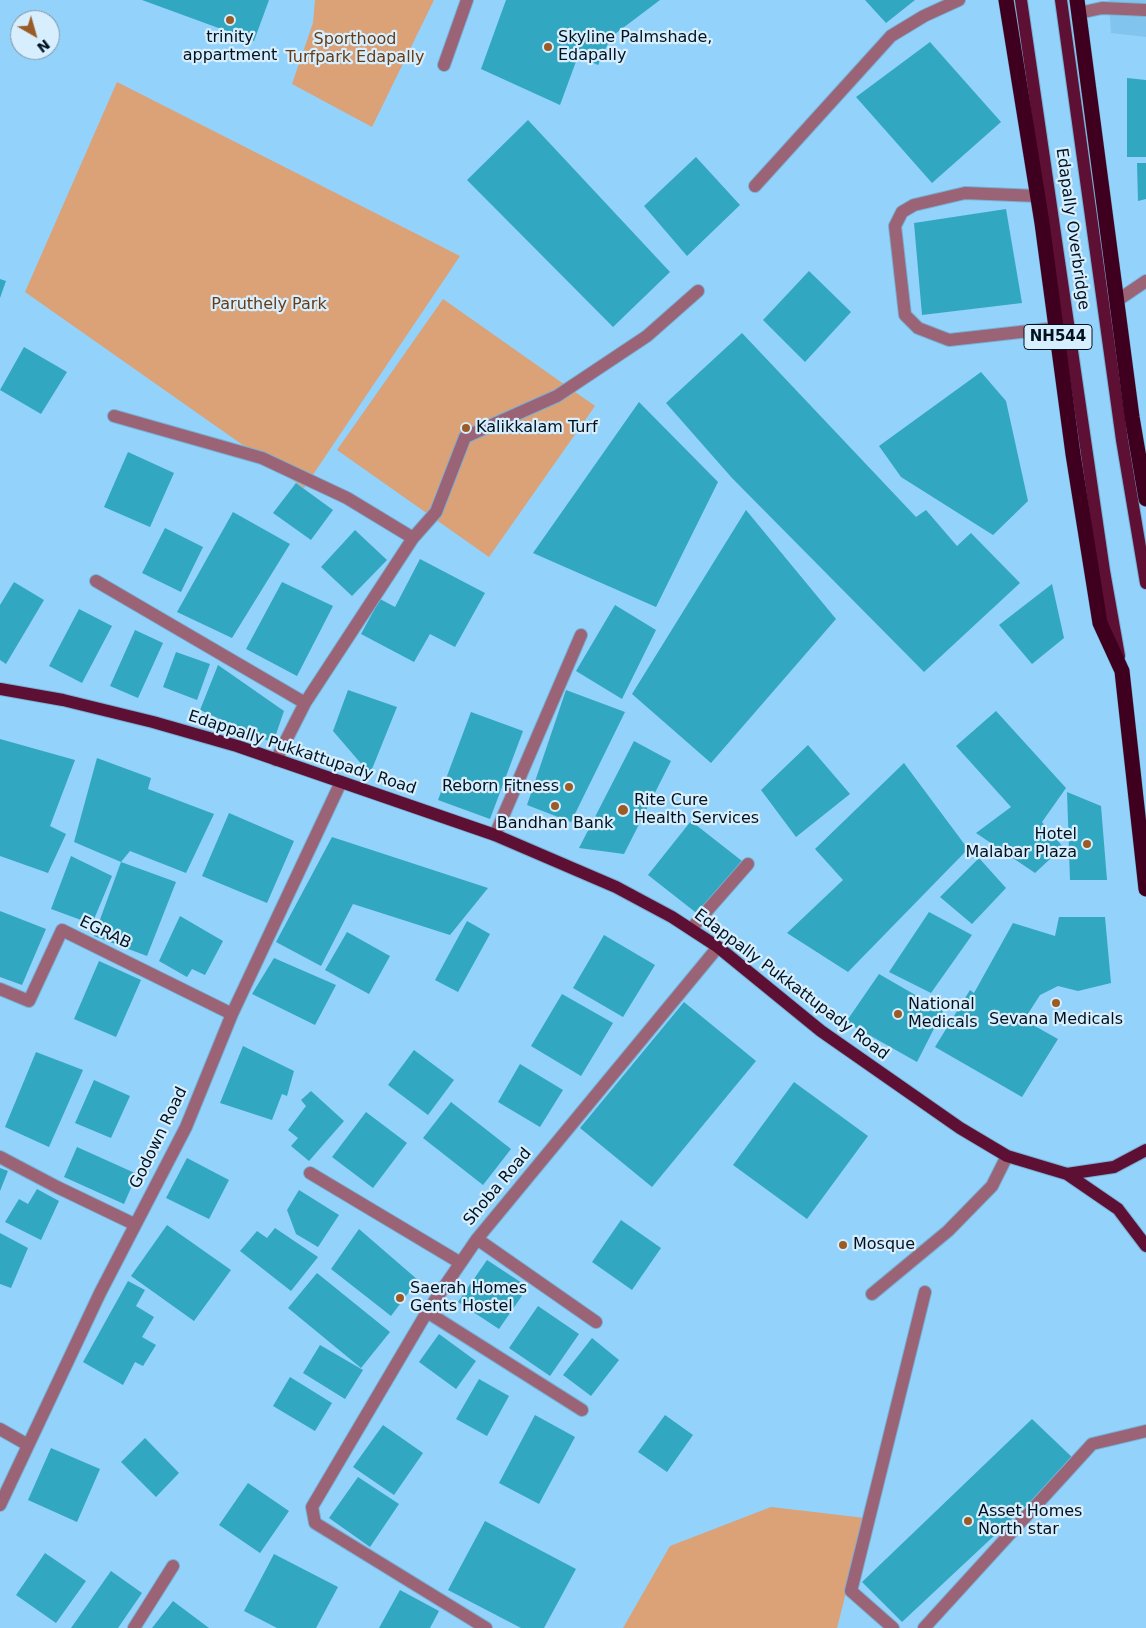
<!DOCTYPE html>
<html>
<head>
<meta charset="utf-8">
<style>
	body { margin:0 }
	#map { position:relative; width:1146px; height:1628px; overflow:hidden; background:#93d2fa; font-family:"DejaVu Sans",sans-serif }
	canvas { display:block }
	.north { position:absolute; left:10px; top:10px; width:50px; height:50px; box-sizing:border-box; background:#d6eefd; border:1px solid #8096a5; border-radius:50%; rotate:142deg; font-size:14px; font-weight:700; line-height:20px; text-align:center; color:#001220 }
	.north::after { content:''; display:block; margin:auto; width:18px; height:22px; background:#9b5b25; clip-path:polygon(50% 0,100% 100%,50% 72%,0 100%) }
</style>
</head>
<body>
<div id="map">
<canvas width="1146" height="1628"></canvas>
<div class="north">N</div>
</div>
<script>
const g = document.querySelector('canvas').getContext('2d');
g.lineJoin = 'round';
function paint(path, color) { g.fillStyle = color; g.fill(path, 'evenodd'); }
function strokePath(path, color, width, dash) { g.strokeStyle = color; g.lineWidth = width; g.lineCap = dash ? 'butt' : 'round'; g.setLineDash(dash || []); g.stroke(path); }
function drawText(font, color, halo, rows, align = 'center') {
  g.font = font + ' "DejaVu Sans",sans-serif'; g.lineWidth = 4.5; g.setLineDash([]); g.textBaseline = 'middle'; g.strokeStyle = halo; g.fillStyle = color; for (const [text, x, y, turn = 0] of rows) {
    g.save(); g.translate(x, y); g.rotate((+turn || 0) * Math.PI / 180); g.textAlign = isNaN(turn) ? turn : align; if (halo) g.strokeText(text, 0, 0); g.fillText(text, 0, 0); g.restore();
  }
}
const built = new Path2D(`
	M1109 0H1146V37L1111 33Z`);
const green = new Path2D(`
	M315 0H434L372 127 292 84 313 23Z
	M117 82 460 256 304 488 25 292Z
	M443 299 595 406 489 557 337 450Z
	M771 1507 865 1518 837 1628H623L670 1546Z`);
const building = new Path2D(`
	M142 0H269L254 41Z
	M506 0H660L611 37 598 65 578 56 560 105 481 69Z
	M865 0H915L886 23Z
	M930 42 1001 122 932 183 856 97Z
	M1127 78 1146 80V157H1127Z
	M528 120 670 272 613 327 467 180Z
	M696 157 740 205 687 256 644 206Z
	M1137 163H1146V199L1138 201Z
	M1006 209 1022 303 922 315 914 223Z
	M809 271 851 312 805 362 763 320Z
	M0 279 6 281 0 298Z
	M742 333 916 517 926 510 957 546 971 533 1020 583 924 672 732 478 666 403Z
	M24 347 67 372 41 414 0 390Z
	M981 372 1006 401 1028 501 993 535 901 477 879 446Z
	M639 402 718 482 656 607 533 553Z
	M128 452 174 473 150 527 104 507Z
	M296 483 333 510 311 540 273 513Z
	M746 510 836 619 711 763 632 694Z
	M233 512 290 544 232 638 177 612Z
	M165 528 203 547 181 592 142 573Z
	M355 530 387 560 352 596 321 567Z
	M420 559 485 593 455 647 430 634 414 662 361 634 380 599 395 607Z
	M14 582 44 600 6 664 0 660V605Z
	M282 582 333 606 297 676 246 649Z
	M1052 584 1064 638 1032 664 999 625Z
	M615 605 656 630 622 699 576 671Z
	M79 609 112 626 82 683 49 666Z
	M135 630 163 643 138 698 110 686Z
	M176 652 210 664 197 700 163 687Z
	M218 665 284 711 273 743 200 710Z
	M348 690 397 707 370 774 333 731Z
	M566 690 625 712 571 822 527 805Z
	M996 711 1066 788 1042 822 1063 847 1035 873 976 833 1011 807 956 746Z
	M471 712 523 731 490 819 438 800Z
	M0 739 75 760 50 826 66 834 48 873 0 856Z
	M634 741 671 761 624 854 579 848Z
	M808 745 850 794 796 837 761 790Z
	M97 758 151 778 148 789 214 814 186 873 130 851 121 862 74 842Z
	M904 763 968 849 848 972 787 933 843 880 815 849Z
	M1067 792 1101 806 1107 880H1070Z
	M229 813 294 841 267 903 202 876Z
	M691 821 742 861 699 915 648 875Z
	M332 837 488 888 450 935 353 904 321 966 276 942Z
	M71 856 112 876 92 924 51 909Z
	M979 858 1006 888 972 924 940 897Z
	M121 862 176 882 147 956 94 936Z
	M0 911 46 929 22 985 0 977Z
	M929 912 972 935 931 993 889 972Z
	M180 916 223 941 205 975 192 969 187 977 159 961Z
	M1059 917H1105L1111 983 1078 991 1058 986 1040 995 1024 1020 1058 1039 1022 1097 935 1047 970 990 974 993 1013 923 1055 936Z
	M467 921 490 934 458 992 435 980Z
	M347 932 390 956 369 994 325 970Z
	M604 935 655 965 623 1017 573 988Z
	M274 958 336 985 315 1025 252 994Z
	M99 961 141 980 116 1037 74 1019Z
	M879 974 943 1011 917 1062 846 1022Z
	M562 994 613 1023 581 1076 531 1046Z
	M684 1002 756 1061 652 1187 580 1128Z
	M243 1046 294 1071 287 1096 282 1094 272 1120 220 1103Z
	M414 1050 454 1080 428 1115 388 1085Z
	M36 1052 83 1070 49 1147 5 1127Z
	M520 1064 563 1090 540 1127 498 1102Z
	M94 1080 130 1096 111 1138 75 1123Z
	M794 1082 868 1136 807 1219 733 1165Z
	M311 1091 344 1121 309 1161 291 1146 298 1138 288 1130 306 1106 301 1100Z
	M451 1102 511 1149 483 1185 423 1138Z
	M366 1112 407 1143 373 1188 332 1157Z
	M77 1147 137 1174 124 1204 64 1177Z
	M187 1158 229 1180 209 1219 166 1198Z
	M0 1168 8 1171 0 1191Z
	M37 1189 59 1201 41 1240 5 1222 19 1199 28 1204Z
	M299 1190 339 1215 318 1247 296 1234 287 1210Z
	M621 1220 661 1248 632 1290 592 1262Z
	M167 1225 231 1270 194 1321 131 1276Z
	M275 1228 318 1257 291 1291 240 1251 257 1231 267 1238Z
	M359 1229 418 1280 391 1316 331 1269Z
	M0 1233 28 1248 11 1288 0 1284Z
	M487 1260 528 1287 499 1329 458 1302Z
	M317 1273 390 1332 361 1368 288 1308Z
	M128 1281 145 1290 136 1306 154 1317 142 1337 156 1345 143 1366 135 1362 123 1385 83 1362Z
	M538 1306 579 1334 550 1376 509 1348Z
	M439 1334 476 1361 456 1389 419 1362Z
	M592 1338 619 1360 591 1396 563 1375Z
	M320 1345 363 1370 345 1399 303 1373Z
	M290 1377 332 1403 315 1431 273 1406Z
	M479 1379 509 1396 487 1436 456 1419Z
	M535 1415 575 1437 539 1504 499 1483Z
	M665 1415 693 1435 667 1472 638 1452Z
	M1032 1419 1075 1460 902 1622 862 1582Z
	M383 1425 423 1453 394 1495 353 1467Z
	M145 1438 179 1473 156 1497 121 1462Z
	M51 1448 100 1469 77 1522 28 1500Z
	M358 1477 399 1504 370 1547 329 1518Z
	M248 1483 289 1511 260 1553 219 1525Z
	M485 1521 576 1569 544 1628H521L448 1590Z
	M45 1553 86 1581 56 1623 16 1595Z
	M274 1554 338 1587 316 1628H277L244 1611Z
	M111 1571 142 1593 118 1628H71Z
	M400 1590 439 1611 430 1628H379Z
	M173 1601 209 1628H152Z`);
const minor = new Path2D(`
	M1079 13 1102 8 1146 10
	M444 65 467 0
	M755 186 891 36 924 16 959 0
	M1038 196 965 193 914 205 902 212 895 226 905 315 918 328 949 340 1056 328
	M1118 300 1146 281
	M114 416 262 458 347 498 413 538
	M96 581 305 703
	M276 760 305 703 413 538 436 512 465 437 557 396 647 336 698 291
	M495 835 581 635
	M691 929 748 864
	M0 989 29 1001 62 930 232 1014
	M0 1157 57 1187 134 1224
	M310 1173 459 1262
	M477 1239 596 1322
	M872 1294 948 1231 992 1186 1007 1156
	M427 1312 312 1507 315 1523 486 1628
	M582 1410 427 1312 477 1239 718 947
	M0 1429 28 1445
	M0 1505 100 1293 186 1127 232 1014 341 782
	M134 1628 173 1566
	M893 1628 851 1591 925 1292
	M924 1628 1092 1444 1146 1431`);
const major = new Path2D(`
	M1021 0 1104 571 1119 656
	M1061 0 1122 440 1146 583
	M0 689 63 700 153 722 237 746 495 835 616 887 672 917 718 947 821 1031 960 1128 1007 1156 1067 1174 1118 1209 1146 1246
	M1067 1174 1114 1167 1146 1150`);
const highway = new Path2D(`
	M1006 0 1042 223 1073 454 1100 623 1122 671 1146 889
	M1077 0 1132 417 1146 499`);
const markers = [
	[230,20,5,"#9b5b25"],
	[548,47,5,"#9b5b25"],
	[466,428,5,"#9b5b25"],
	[569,787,5,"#9b5b25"],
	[555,806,5,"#9b5b25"],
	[623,810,6,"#9b5b25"],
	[1087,844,5,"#9b5b25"],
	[1056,1003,5,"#9b5b25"],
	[898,1014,5,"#9b5b25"],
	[843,1245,5,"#9b5b25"],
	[400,1298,5,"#9b5b25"],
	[968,1521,5,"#9b5b25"]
];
const shields = [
	[1058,337,68]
];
const shieldNames = [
	["NH544",1058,337]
];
const poiNames = [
	["trinity",230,38,"center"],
	["appartment",230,56,"center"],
	["Skyline Palmshade,",558,38],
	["Edapally",558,56],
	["Kalikkalam Turf",476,428],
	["Reborn Fitness",559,787,"right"],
	["Rite Cure",634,801],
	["Health Services",634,819],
	["Bandhan Bank",555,824,"center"],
	["Hotel",1077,835,"right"],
	["Malabar Plaza",1077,853,"right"],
	["National",908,1005],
	["Medicals",908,1023],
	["Sevana Medicals",1056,1020,"center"],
	["Mosque",853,1245],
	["Saerah Homes",410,1289],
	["Gents Hostel",410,1307],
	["Asset Homes",978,1512],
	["North star",978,1530]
];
const parkNames = [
	["Sporthood",355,40],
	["Turfpark Edapally",355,58],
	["Paruthely Park",269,305]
];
const streetNames = [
	["Edapally Overbridge",1072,229,82],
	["Edappally Pukkattupady Road",302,753,18],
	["EGRAB",105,933,26],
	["Edappally Pukkattupady Road",791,985,37],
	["Godown Road",159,1138,-64],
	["Shoba Road",498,1187,-50]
];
paint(built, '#81c5ef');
paint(green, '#dba177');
paint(building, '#32a7c2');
strokePath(minor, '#79afd3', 14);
strokePath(major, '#79afd3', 14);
strokePath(highway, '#79afd3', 16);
strokePath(minor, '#9a6376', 12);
strokePath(major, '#5d1034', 12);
strokePath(highway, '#3e001e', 15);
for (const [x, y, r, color] of markers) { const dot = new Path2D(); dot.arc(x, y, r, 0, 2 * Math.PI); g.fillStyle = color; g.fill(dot); strokePath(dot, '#d6eefd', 2); }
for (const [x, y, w] of shields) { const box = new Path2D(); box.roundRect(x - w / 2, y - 12.5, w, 25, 4); g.fillStyle = '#d6eefd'; g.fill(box); strokePath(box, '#001220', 1); }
drawText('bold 15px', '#001220', null, shieldNames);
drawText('16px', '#001220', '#d6eefd', poiNames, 'left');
drawText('16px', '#683b14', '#d6eefd', parkNames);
drawText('16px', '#001220', '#d6eefd', streetNames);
</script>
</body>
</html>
